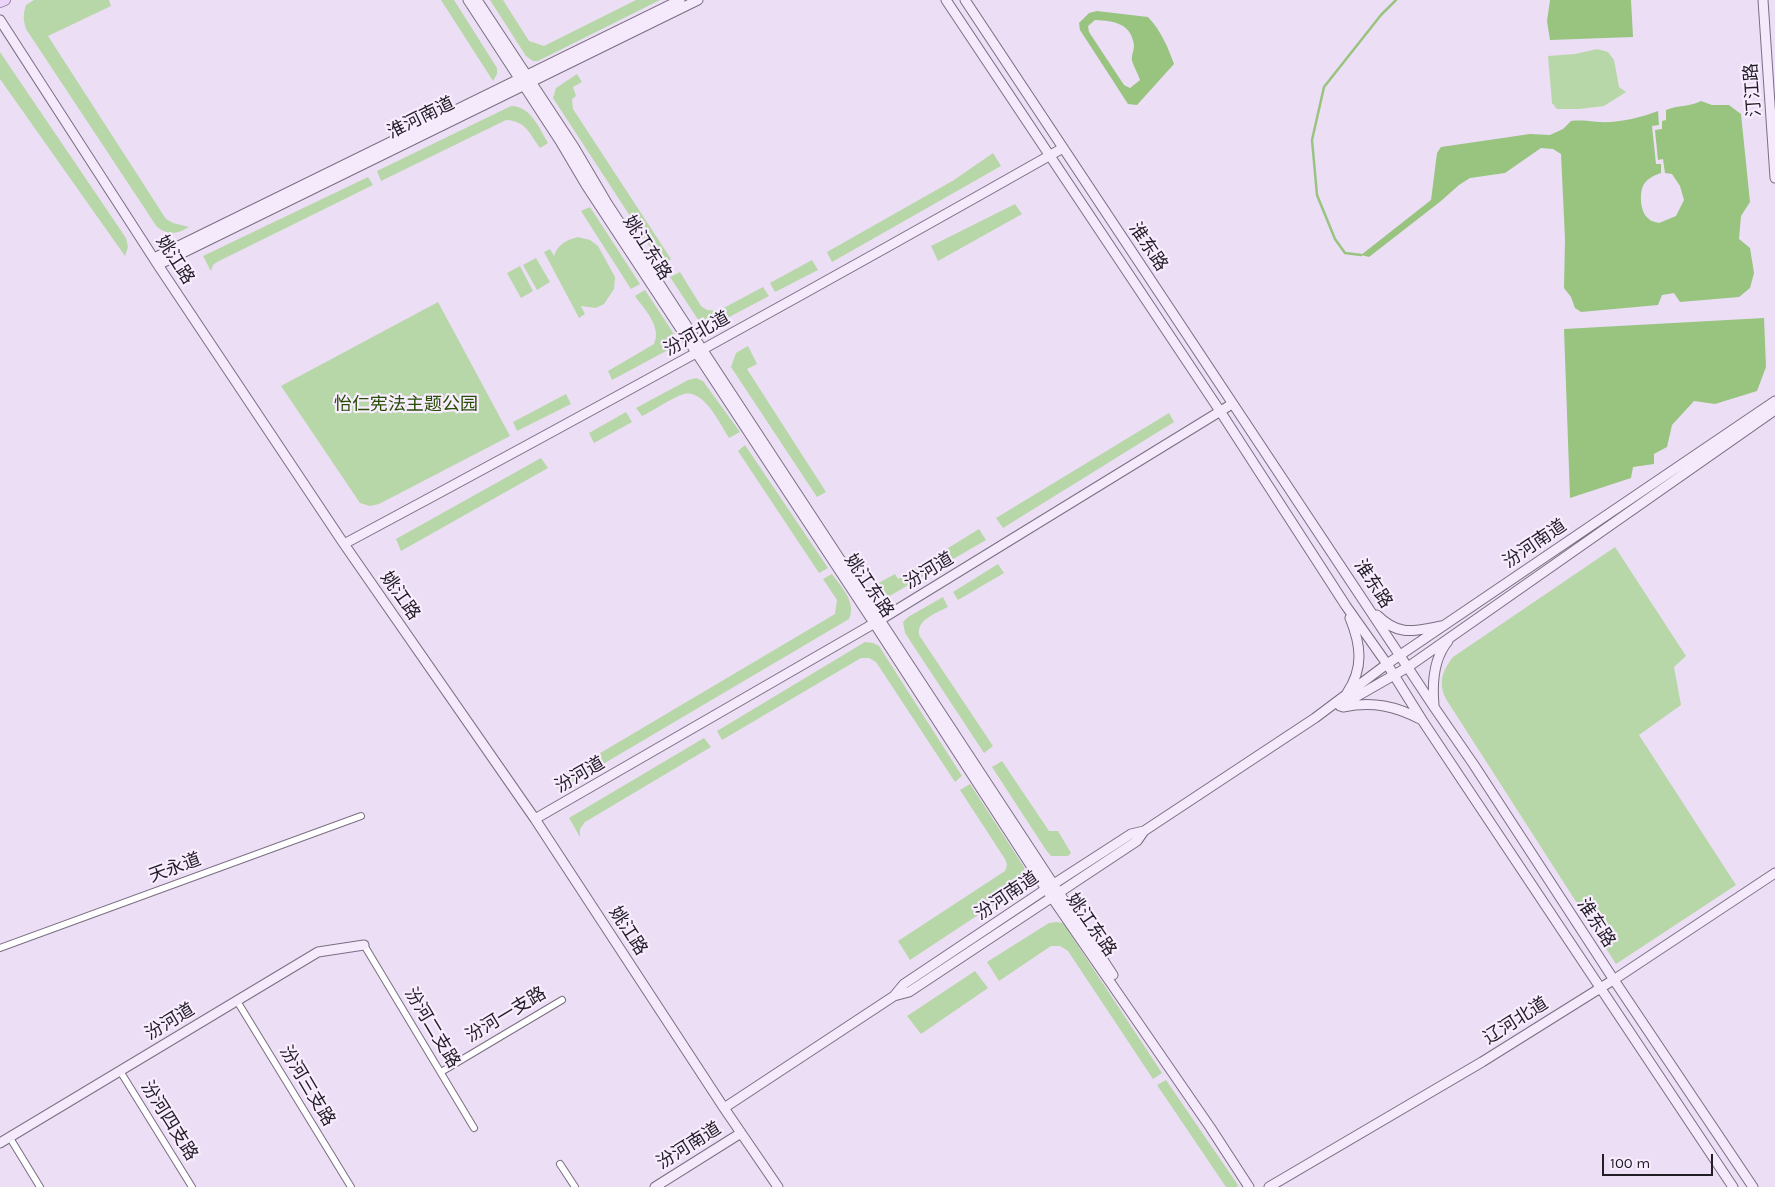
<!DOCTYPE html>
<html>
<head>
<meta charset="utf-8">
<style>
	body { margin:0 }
	#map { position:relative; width:1775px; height:1187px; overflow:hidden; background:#ecdef5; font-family:Karla,sans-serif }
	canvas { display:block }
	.scale { position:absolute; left:1602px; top:1154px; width:111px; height:22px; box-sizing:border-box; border:2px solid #221d25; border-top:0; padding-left:6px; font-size:15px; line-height:18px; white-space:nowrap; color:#221d25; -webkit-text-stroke:4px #f8ecff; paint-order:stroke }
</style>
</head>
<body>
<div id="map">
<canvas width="1775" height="1187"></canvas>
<div class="scale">100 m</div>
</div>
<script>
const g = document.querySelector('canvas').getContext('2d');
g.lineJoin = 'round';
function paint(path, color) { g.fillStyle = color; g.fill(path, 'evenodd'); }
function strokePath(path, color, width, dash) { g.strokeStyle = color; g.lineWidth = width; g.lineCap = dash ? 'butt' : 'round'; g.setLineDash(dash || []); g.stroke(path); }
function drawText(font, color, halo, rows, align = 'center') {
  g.font = font + ' Karla,"Noto Sans SC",sans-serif'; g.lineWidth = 4.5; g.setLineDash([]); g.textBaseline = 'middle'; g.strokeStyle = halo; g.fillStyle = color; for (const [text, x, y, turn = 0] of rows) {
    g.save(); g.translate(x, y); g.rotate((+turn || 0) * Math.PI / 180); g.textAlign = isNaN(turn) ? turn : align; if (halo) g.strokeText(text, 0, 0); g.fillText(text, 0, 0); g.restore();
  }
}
const green = new Path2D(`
	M34 0H109L111 6 48 36 166 219 173 223 189 227C177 234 169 236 157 227L26 29C23 19 23 14 26 5Z
	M441 0H454L497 68V74L493 81Z
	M490 0H503L529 41 544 46 636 0H660L538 61H533L526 56Z
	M1597 49 1608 52 1614 60 1619 87 1626 92 1604 106 1579 109H1557L1552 103 1548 56 1575 54Z
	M0 52 126 238 128 247 125 256 0 79Z
	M577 74 582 82 573 87 576 96 572 99 573 109 671 259 662 265 553 98 556 88Z
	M511 106C531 106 539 128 548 143L540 148C529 133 526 121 506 120L381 181 377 171Z
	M993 153 1001 166 832 262 827 252 954 180Z
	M368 177 373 185 217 262 213 265 211 271 203 256Z
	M1015 204 1022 214 938 261 931 246Z
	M590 207 640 284 631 289 581 211Z
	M578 237 590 240 598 246 615 277 614 289 604 304 596 308 581 306 585 314 579 318 544 252 550 249 554 256C558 244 566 240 578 237Z
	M536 258 550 282 537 290 523 265Z
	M812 260 818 270 775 292 770 283Z
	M520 266 533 291 521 298 507 273Z
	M680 272 701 306 707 310 718 311 763 287 769 296 716 324 703 323 697 318 670 277Z
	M645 290 674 334 673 346 668 350 612 380 608 371 654 344C662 327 645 310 635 296Z
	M438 302 510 436 379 504 370 506 360 503 281 386Z
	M748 346 757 364 747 369 826 492 817 497 731 367 736 353Z
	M696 378 703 381 740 432 729 438C720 424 704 389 684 394 673 397 653 411 642 416L636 408 688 380Z
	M566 394 571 404 517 431 513 422Z
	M626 412 632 422 594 443 589 433Z
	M1169 413 1174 422 1003 528 996 518Z
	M745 445 828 568 819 573 738 451Z
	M541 458 548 468 401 551 396 539Z
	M979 529 986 540 886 598H879L871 587 895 574 898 579Z
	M1615 547 1686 656 1674 667 1681 705 1639 735 1736 885 1616 964 1446 699C1438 683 1442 671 1453 657Z
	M998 564 1004 573 958 600 953 592Z
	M832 574C841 587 857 602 849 619L559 790 553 781 835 614 837 600 823 579Z
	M943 597 948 607C935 614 917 619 919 635L993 746 984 753 905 633 903 622 908 617Z
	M865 642 873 643 879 646 962 776 955 782 876 662 869 658H861L722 740 717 731Z
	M704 738 711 747 585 822 580 829V837L569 818Z
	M1002 761 1049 831H1058L1071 853 1068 856H1051L1046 850 992 767Z
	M970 784 1024 867C1025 875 1025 879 1022 886L910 960 898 941 1005 871 1007 865 1005 859 960 790Z
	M1057 922 1063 923 1162 1073 1153 1079 1068 951 1060 946H1051L999 981 987 962 1049 923Z
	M975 971 988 988 921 1034 907 1016Z
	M1166 1080 1238 1185 1237 1187H1226L1157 1085Z`);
const water = new Path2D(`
	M1550 0H1631L1633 37 1550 40 1547 21Z
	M1097 11 1148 17C1161 31 1168 47 1174 64L1137 105 1128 104 1080 30 1079 23 1089 13ZM1095 20C1114 21 1131 23 1134 45 1134 51 1131 56 1132 61 1134 67 1138 74 1140 80L1130 88 1124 85 1089 32 1088 26Z
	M1701 101 1712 105H1729L1741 114 1750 202 1741 216 1739 239 1750 248 1754 273 1750 288 1739 297 1680 302 1674 293 1662 295 1658 305 1581 312 1575 308 1571 297 1564 288 1565 239 1561 154 1553 149 1541 148 1505 173 1470 178 1459 185 1441 201 1369 257 1361 255 1431 200 1437 153 1441 147 1530 134 1550 135 1563 129 1571 121C1580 120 1589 121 1599 122 1618 123 1640 118 1658 111L1659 125 1652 126 1656 164H1661V173C1655 175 1648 178 1644 184 1639 192 1640 212 1648 218 1650 221 1655 222 1659 223L1676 216 1684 200 1680 186 1672 174 1665 173 1663 159 1658 160 1655 130 1662 129V121L1666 120V110C1678 105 1689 107 1701 101Z
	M1764 318 1766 367 1757 391 1715 404 1694 401 1672 425 1667 447 1654 454V464L1633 467 1631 478 1570 498 1564 329Z`);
const stream = new Path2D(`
	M1361 255 1345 253 1335 239 1317 195 1312 140 1324 87 1381 15 1396 0`);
const street = new Path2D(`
	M364 945 474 1128
	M0 948 361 816
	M237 1001 351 1187
	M120 1071 192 1187
	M441 1072 562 1000
	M10 1138 40 1187
	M560 1164 575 1187`);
const secondary = new Path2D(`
	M468 0 560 141 586 185 874 623 1046 889 1210 1127 1249 1187
	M477 0 574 147 607 203 679 314 1113 975
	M946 0 1220 411 1346 606 1387 664 1422 720 1733 1187
	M965 0 1434 707 1474 765 1614 980 1753 1187
	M1763 0 1775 178
	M0 20 158 265 344 544 535 819 724 1108 778 1187
	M154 258 680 0
	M158 265 698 0
	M344 544C585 415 825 283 1063 148
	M1377 615C1399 637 1414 631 1441 626
	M1347 693C1364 668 1361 645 1350 618
	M1434 705C1432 683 1433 659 1448 641
	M1340 706 1408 667 1775 410
	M1343 707C1373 701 1396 706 1422 720
	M535 819 880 620 1232 404
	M894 996 904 984 1046 889 1131 834 1144 831 1315 718 1387 664 1775 401
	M724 1108 894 996 909 992 1137 841 1144 831
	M0 1143 318 952 364 945
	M655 1187 741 1133
	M1269 1187 1482 1062 1618 977 1775 873`);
const primary = new Path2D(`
	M0 2 5 0`);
const streetNames = [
	["汀江路",1753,90,-94],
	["淮河南道",421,118,-26],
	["淮东路",1148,247,56],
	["姚江东路",647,248,57],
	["姚江路",175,260,57],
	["汾河北道",697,334,-29],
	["汾河南道",1535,544,-34],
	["汾河道",929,571,-31],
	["淮东路",1373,584,57],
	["姚江东路",869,586,56],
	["姚江路",400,596,55],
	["汾河道",580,775,-30],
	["天永道",175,868,-20],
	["汾河南道",1007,896,-34],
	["淮东路",1596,923,57],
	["姚江东路",1091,925,55],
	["姚江路",628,931,57],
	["汾河一支路",506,1015,-31],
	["辽河北道",1516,1021,-32],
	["汾河道",170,1022,-31],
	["汾河二支路",432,1028,59],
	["汾河三支路",307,1086,59],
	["汾河四支路",169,1121,58],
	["汾河南道",689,1146,-32]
];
const parkNames = [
	["怡仁宪法主题公园",406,405]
];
paint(green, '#b8d7a8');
paint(water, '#98c480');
strokePath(stream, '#98c480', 2.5);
strokePath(street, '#7a6e82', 8);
strokePath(secondary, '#7a6e82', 11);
strokePath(primary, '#9c81ac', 12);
strokePath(street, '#fff', 6);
strokePath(secondary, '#f5e9fc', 9);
strokePath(primary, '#ebd4f9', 10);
drawText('18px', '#221d25', '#f8ecff', streetNames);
drawText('18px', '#264d03', '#f8ecff', parkNames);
</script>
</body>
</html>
